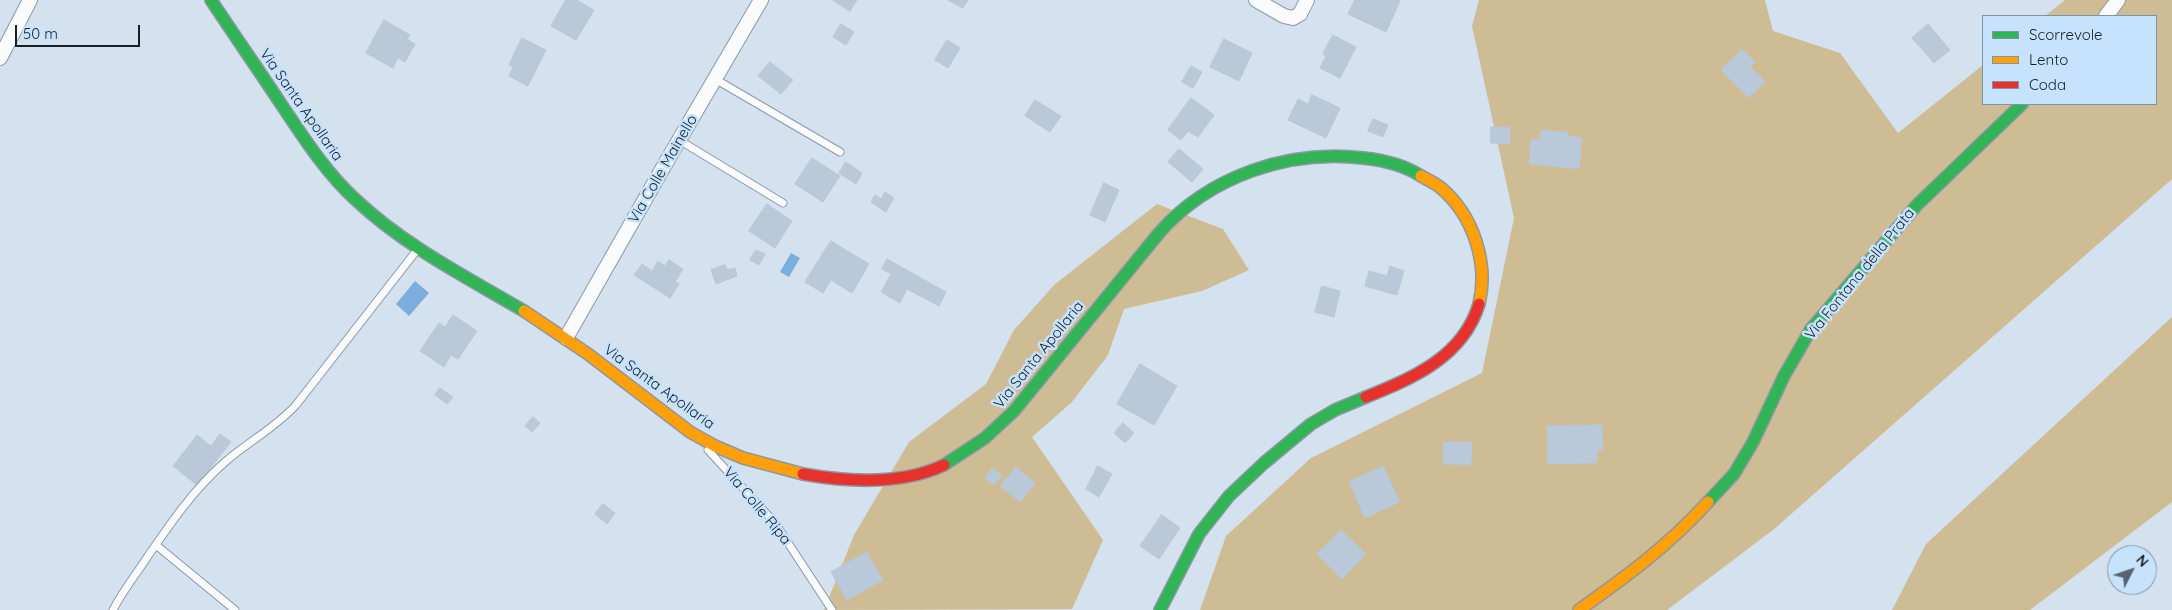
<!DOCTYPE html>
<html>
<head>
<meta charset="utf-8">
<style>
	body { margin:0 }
	#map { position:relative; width:2172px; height:610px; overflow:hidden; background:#d4e2f0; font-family:Quicksand,sans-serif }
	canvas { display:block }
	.legend { position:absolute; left:1982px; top:15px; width:175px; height:90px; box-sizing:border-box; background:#c7e2fd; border:1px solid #8094a8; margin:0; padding:6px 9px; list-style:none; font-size:15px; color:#162029 }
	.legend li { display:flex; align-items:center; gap:10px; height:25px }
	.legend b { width:25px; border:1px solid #8094a8 }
	.north { position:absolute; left:2107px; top:545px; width:50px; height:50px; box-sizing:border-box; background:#c7e2fd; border:1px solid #8094a8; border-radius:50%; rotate:49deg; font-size:14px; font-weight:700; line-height:20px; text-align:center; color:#162029 }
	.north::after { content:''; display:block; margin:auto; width:18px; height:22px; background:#58646f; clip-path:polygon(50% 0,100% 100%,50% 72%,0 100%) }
	.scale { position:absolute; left:15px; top:25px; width:125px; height:22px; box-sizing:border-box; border:2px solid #162029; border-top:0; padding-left:6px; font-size:15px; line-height:18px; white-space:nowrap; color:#162029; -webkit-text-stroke:4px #c7e2fd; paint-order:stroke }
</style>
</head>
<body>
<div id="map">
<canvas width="2172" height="610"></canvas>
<ul class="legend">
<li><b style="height:6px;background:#30b455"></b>Scorrevole</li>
<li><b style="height:6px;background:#ff9f0a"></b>Lento</li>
<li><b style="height:6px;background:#e5322d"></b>Coda</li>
</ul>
<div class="north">N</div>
<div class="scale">50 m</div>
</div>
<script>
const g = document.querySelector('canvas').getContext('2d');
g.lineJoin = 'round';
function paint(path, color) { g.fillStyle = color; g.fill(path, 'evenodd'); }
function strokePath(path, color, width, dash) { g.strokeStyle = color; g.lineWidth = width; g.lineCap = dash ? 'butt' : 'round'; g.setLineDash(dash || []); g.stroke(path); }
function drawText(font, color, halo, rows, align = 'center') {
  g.font = font + ' Quicksand,sans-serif'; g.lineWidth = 5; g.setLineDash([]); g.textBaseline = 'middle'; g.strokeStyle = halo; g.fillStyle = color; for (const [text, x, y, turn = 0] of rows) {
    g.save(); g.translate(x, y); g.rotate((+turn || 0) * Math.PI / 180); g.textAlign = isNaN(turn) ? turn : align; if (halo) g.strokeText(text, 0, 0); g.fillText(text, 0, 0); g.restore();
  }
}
const forest = new Path2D(`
	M1479 0H1765L1773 31 1840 53 1898 133 1983 65V104H2156V16H2045L2065 0H2172V179L1773 530 1667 610H1200L1226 536 1311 458 1482 373 1514 218 1472 26Z
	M1157 204 1223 229 1249 270 1202 291 1124 309 1108 355 1072 402 1032 437 1103 540 1072 609 824 610 854 535 909 442 986 384 1014 330 1054 285Z
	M2172 317V502L2030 610H1892L1926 544Z`);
const water = new Path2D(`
	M791 253 800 258 789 277 780 272Z
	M415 281 429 293 409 316 396 304Z`);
const building = new Path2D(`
	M566 0H576L594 10 576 40 551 26Z
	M833 0H857L850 11Z
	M948 0H968L963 8Z
	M1355 0H1397L1400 1 1386 32 1348 14Z
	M384 20 410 35 407 39 415 44 405 62 398 58 393 68 366 53Z
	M841 24 854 32 846 45 833 37Z
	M1928 24 1950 50 1934 63 1912 38Z
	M1333 35 1356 47 1340 78 1320 68 1326 56 1323 54Z
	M522 38 546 50 528 86 509 76 513 67 509 65Z
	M1224 39 1252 53 1239 81 1210 67Z
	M947 40 960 48 948 68 935 60Z
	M1742 49 1755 62 1750 67 1765 81 1749 98 1721 70Z
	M770 62 793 80 781 94 758 76Z
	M1191 66 1202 72 1193 88 1182 82Z
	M1312 95 1340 108 1326 138 1288 120 1298 99 1308 104Z
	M1191 98 1214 115 1198 137 1188 131 1181 140 1168 130Z
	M1035 100 1061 116 1050 132 1025 116Z
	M1373 119 1388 125 1383 137 1368 131Z
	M1491 127H1510V144L1491 143Z
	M1541 130 1568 132V136L1582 138 1579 169 1529 164 1531 139 1540 140Z
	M1179 149 1203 169 1192 182 1168 162Z
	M812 158 840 176 823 202 795 184Z
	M846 162 862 173 856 184 839 173Z
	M1104 183 1119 190 1105 222 1090 215Z
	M885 192 894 198 886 212 871 202 875 195 881 199Z
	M767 204 792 221 775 248 749 231Z
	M831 241 869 264 852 293 831 280 823 293 805 282Z
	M756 250 765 254 759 265 750 260Z
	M887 259 946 292 939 306 907 289 900 303 881 292 891 274 882 269Z
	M669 260 683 269 675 282 679 284 670 298 634 275 642 264 652 271 658 261 665 266Z
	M725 265 727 270 735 268 737 276 716 284 711 270Z
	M1390 266 1404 271 1397 295 1365 286 1369 271 1387 276Z
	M1322 286 1340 291 1334 317 1315 312Z
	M453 315 477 331 458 359 451 355 444 367 420 351 439 323 445 327Z
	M1140 364 1177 386 1154 425 1117 404Z
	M440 388 453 397 447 404 435 395Z
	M533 417 540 423 532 432 525 426Z
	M1123 423 1134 433 1125 443 1114 433Z
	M1602 425 1603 450H1597V463L1548 464 1547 426Z
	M220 434 231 442 197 485 173 466 197 435 211 446Z
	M1444 442H1472L1471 465 1443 464Z
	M1098 466 1112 474 1099 497 1086 489Z
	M1383 466 1400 502 1365 518 1349 482Z
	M1016 467 1035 483 1020 502 1000 486Z
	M993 468 1002 476 994 485 985 478Z
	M603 504 615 513 607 524 595 514Z
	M1162 515 1180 528 1159 559 1140 546Z
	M1341 530 1366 554 1342 579 1317 554Z
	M867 552 883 580 847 600 831 572Z`);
const lane = new Path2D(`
	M715 79 840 152
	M679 140 783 203
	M708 450 775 523 832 610
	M156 545 235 610
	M113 610C122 592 135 576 146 559 170 524 193 490 225 462 249 441 274 429 296 405L417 250`);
const street = new Path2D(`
	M1256 0 1284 16 1293 18 1300 14 1307 0
	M2106 16 2118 0
	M0 58 30 0
	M566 338 668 159 761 0`);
const fast = new Path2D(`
	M211 0C234 35 258 69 281 104 304 138 326 173 356 200 405 246 466 277 524 311
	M944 465 985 438 1014 411 1159 233C1209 176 1289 149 1363 158 1383 160 1404 165 1421 176
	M1708 502 1734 474 1753 442 1784 376 1811 329 1917 205 2022 104
	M1160 610 1199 534 1229 496 1264 463 1311 424 1335 410 1366 397`);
const slow = new Path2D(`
	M1421 176C1428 180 1435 183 1441 188 1473 215 1489 263 1479 304
	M524 311 588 354 690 432 715 446 743 458 803 474
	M1579 610C1627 576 1668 546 1708 502`);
const jam = new Path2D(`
	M1366 397C1413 378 1463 357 1479 304
	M803 474C848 482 902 485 944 465`);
const streetNames = [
	["Via Santa Apollaria",301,105,55],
	["Via Colle Mainello",663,169,-60],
	["Via Fontana della Prata",1860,274,-51],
	["Via Santa Apollaria",1039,355,-51],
	["Via Santa Apollaria",659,387,36],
	["Via Colle Ripa",757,506,50]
];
paint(forest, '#cebc94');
paint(water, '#7baedc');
paint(building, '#bac9d9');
strokePath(building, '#bbc6d1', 1);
strokePath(lane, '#8d98a2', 9);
strokePath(street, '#8d98a2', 16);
strokePath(fast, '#8d98a2', 14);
strokePath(slow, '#8d98a2', 14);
strokePath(jam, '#8d98a2', 14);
strokePath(lane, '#f9fbfd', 7);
strokePath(street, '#f9fbfd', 14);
strokePath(fast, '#30b455', 11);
strokePath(slow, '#ff9f0a', 11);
strokePath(jam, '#e5322d', 11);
drawText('15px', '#162029', '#c7e2fd', streetNames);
</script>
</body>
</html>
